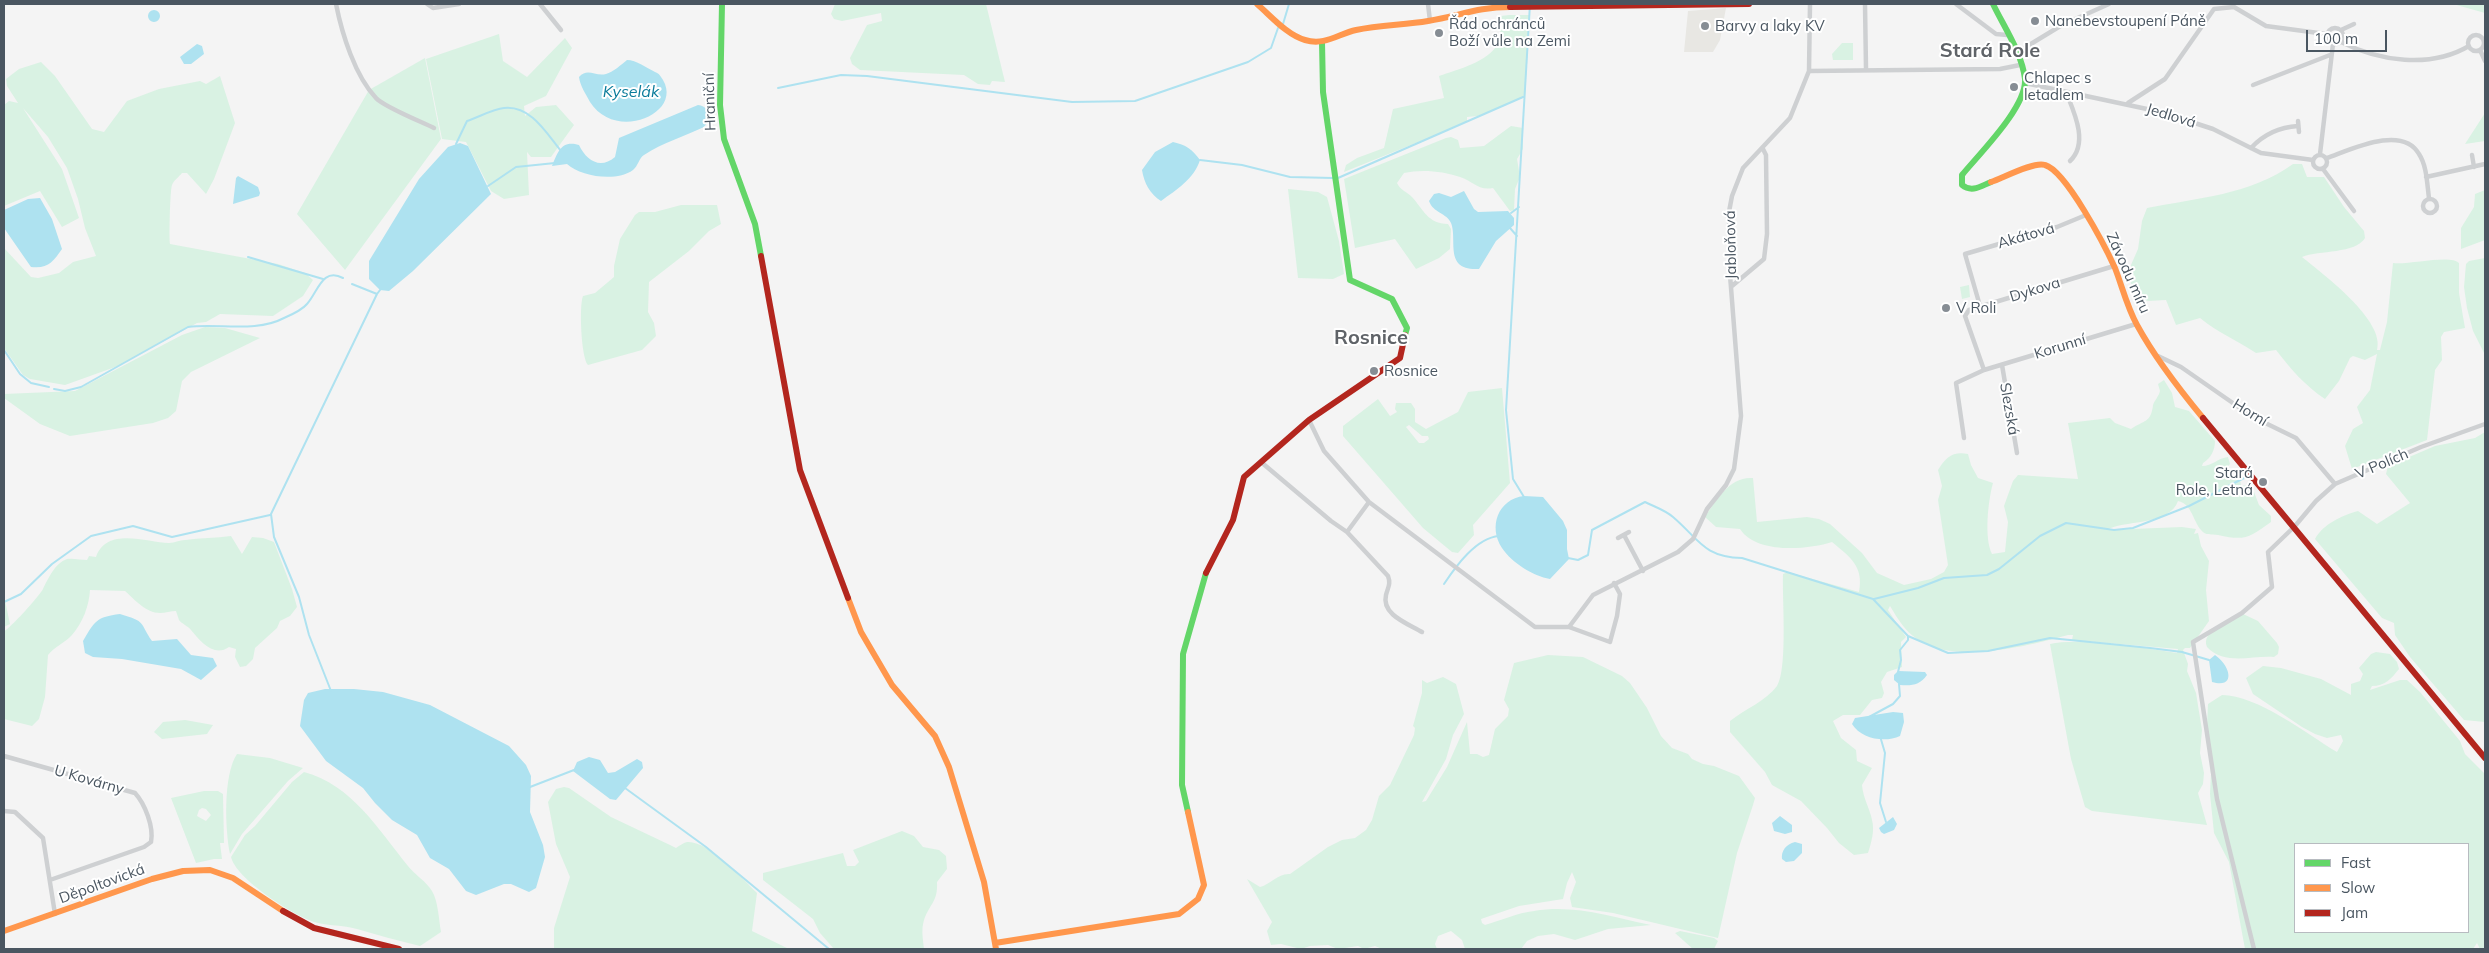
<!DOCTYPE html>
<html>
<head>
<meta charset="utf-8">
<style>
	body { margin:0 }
	#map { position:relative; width:2489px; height:953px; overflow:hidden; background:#f4f4f4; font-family:Mulish,sans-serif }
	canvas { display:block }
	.frame { position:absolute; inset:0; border:5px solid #4a5661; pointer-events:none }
	.legend { position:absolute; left:2294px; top:843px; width:175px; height:90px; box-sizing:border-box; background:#fff; border:1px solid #b7bbc0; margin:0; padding:6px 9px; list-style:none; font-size:15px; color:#4a5661 }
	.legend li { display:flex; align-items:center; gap:10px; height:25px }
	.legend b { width:25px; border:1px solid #b7bbc0 }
	.scale { position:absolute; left:2306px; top:30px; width:81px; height:22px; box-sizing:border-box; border:2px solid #4a5661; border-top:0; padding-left:6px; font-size:15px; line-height:18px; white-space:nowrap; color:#4a5661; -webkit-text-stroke:4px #fff; paint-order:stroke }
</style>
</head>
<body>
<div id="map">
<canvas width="2489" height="953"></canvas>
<div class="frame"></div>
<ul class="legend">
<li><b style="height:6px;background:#63d668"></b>Fast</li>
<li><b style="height:6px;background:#ff974d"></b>Slow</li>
<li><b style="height:6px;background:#b3261e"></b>Jam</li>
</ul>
<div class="scale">100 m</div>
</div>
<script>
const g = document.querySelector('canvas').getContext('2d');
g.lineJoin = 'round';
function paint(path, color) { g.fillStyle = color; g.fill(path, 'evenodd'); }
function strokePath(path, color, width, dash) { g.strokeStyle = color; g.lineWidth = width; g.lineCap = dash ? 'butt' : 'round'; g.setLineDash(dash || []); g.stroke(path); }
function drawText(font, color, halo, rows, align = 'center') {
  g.font = font + ' Mulish,sans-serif'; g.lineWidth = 4; g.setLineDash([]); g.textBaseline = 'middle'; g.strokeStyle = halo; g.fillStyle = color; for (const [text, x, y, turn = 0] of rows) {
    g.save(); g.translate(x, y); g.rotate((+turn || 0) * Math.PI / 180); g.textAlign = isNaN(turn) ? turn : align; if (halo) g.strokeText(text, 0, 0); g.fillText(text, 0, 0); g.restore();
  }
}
const commercial = new Path2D(`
	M1726 8 1720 40 1713 52H1684L1688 11Z`);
const green = new Path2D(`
	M835 4H986L1005 82 992 81 990 85 978 84 964 75 860 70 852 64 850 58 867 25 882 21 881 13 842 21 834 19 831 14Z
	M2453 4H2485V13Z
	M1509 15H1530L1525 97 1478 116 1467 117V121L1458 126 1344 172 1346 165 1357 158 1384 148 1393 109 1444 98 1439 76C1463 68 1514 55 1497 20L1501 16Z
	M499 34 503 61 527 77 565 38 572 48 546 96 524 106 525 116 536 107 556 105 574 125 551 157H531L527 152 529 195 504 199 491 191 466 142 442 139 426 59Z
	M1842 43H1853V60H1833L1832 54Z
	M425 58 441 139 345 270 297 214 369 90Z
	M41 62 55 76 92 129 104 132 127 101 159 89 200 81 206 84 220 76 235 123 214 179 206 194 187 173H182C179 177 174 180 172 185 170 190 169 238 170 244L278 264 305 273 313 280 303 296 273 316 220 314 206 322 197 323 118 366 65 385 30 379 23 375 4 348V248L31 277 38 278 59 273 73 262 96 256 85 228 78 199 67 168 48 137 23 108 62 169 79 218 62 227 40 191 4 206V105L9 101 18 103 7 86 6 79 19 69Z
	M2485 113V141L2465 144Z
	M1511 126 1523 128V149L1517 159 1520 177 1515 189 1514 210 1510 211 1493 188C1478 191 1473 181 1460 177 1443 171 1421 169 1404 173L1397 183C1401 191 1406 191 1412 197 1423 209 1428 224 1448 224L1451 229 1450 249 1439 258 1416 269 1395 239 1355 248 1344 179 1446 138 1451 137 1458 140 1460 148 1484 146Z
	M2293 164H2302L2307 177H2324L2344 207 2364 231 2365 238C2356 254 2319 250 2302 257 2323 274 2386 321 2377 350H2380L2387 322 2393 263C2409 265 2451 254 2459 263V293L2465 328 2444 332 2441 337 2442 360 2435 370 2427 440 2352 469 2345 446 2353 429 2363 423 2357 407 2370 390 2377 354 2365 360 2353 356 2350 358 2339 381 2325 399C2304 385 2291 369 2276 350L2256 353C2237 340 2218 333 2200 318L2176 325 2166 300 2148 301 2137 297 2127 274 2138 249 2142 221 2147 208C2197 198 2250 195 2293 164Z
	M1288 189 1318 192 1327 197 1339 241 1344 274 1333 279 1298 278Z
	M2485 190V240L2461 249V228L2474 207 2475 194Z
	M681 205H717L721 224 709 231 689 251 649 282 648 312 654 323 656 336 642 350 588 365C581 358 579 305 583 296L595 293 614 277V266L620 239 635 215 639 212H655Z
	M2485 258V355L2473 331 2467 308 2464 287 2466 264 2469 261Z
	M1969 285 1970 297 1962 299 1960 287Z
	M205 327 225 328 260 338 191 372 182 381 176 411 168 418 153 423 70 436 40 424 4 398V394L75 391 182 335Z
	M2164 380 2172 393 2175 407 2189 411 2215 441C2215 450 2211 458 2203 463L2202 466C2212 466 2218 458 2228 457L2230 464 2226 469V475L2240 479 2241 486 2248 485 2254 492 2259 505 2271 516V522C2249 538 2245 541 2218 535 2211 534 2206 536 2201 530 2193 521 2192 504 2178 501 2170 526 2121 520 2107 530L2182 527 2196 529 2194 534 2198 533 2201 546 2209 561 2206 590 2209 621 2190 648H2185L2183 650 2188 664 2187 671 2196 693 2202 730 2200 753 2204 773 2203 784 2198 793 2207 825 2092 811 2085 807 2071 759 2050 644C2080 637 2145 648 2177 653L2178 649 2072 640 2073 635H2068C2028 646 1953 665 1917 639 1904 630 1898 619 1890 606L1888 610 1906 637 1901 642 1902 667 1887 672 1881 682 1884 693 1882 698 1872 700 1860 715H1843L1833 721 1841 738 1856 750 1857 761 1872 768 1862 785C1863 798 1870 809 1872 820 1875 831 1871 843 1868 853L1854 855 1839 843 1827 828 1801 801 1772 785 1765 772 1730 732V721C1745 709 1766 701 1777 686 1788 669 1782 597 1783 574L1788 572 1859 592C1864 566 1850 557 1832 542 1807 550 1756 554 1740 529L1716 527 1705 517C1716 500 1730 476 1753 478L1757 522 1807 517 1819 519 1830 524 1862 553 1877 573 1904 585 1931 579 1944 572 1948 565 1938 500 1942 486 1938 470C1946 457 1953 451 1968 454L1971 465 1978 478 1993 483C1988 501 1984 538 1992 554L2005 552 2008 522 2004 506 2013 481 2018 475 2078 479 2068 423 2110 418 2115 423 2131 429C2144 420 2151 423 2153 405 2154 401 2159 396 2160 391L2158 384Z
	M1502 388 1510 483 1473 525 1474 535 1458 553 1452 552 1423 528 1343 436V426L1378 399 1390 416 1397 412 1395 409 1396 403H1411L1415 409V422L1426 429 1458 412 1468 392ZM1409 425 1422 436H1428L1429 439 1424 443H1419L1406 427Z
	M2485 432V722L2464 720 2410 657 2395 635 2394 623 2382 618 2315 539C2323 524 2343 515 2358 511L2377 524 2410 503 2386 474 2388 466 2435 446 2475 438Z
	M231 536 242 554 252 537 263 538 274 542 292 589 297 607 290 616 280 621 277 628 255 648 253 659 246 666 240 667 235 657 236 649 229 647C214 658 200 641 191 630 188 626 182 624 179 620L176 611C171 611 165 613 160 613 146 613 134 599 125 591L90 590C89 606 83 622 72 635 66 642 54 647 48 655L45 697 39 719 32 726 4 719V631C9 630 40 595 43 589 48 579 55 563 67 559 73 558 81 560 87 560L89 556 96 557C107 526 148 543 169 543 175 543 179 540 185 540 200 538 216 538 231 536Z
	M4 596 10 624 4 627Z
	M2243 614 2258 621 2277 643 2279 647 2278 654 2274 657C2253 655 2225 666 2207 647 2200 631 2231 620 2243 614Z
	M2376 652 2390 654 2397 662 2399 669C2391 679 2385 686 2372 686L2370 690 2400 680H2407L2420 692 2460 741 2465 754 2485 774V949H2480L2477 943 2473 949H2245L2229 862 2214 833 2210 794 2211 774 2207 726 2208 704 2222 695C2257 695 2307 734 2337 752L2343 741 2341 735 2327 738 2315 734 2302 727 2253 694 2246 678 2263 666 2281 668 2321 679 2351 695V684L2360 681 2363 674 2359 668 2371 654ZM2295 844H2468V932H2295Z
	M1548 655 1583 657 1622 676 1630 683 1647 708 1661 736 1672 748 1688 754 1692 759 1703 764 1714 766 1739 776 1755 798 1753 805 1737 853 1718 938 1613 913 1572 907 1570 898 1576 882 1572 872 1567 883 1563 899 1519 906 1481 919 1482 923 1485 925C1502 920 1517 913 1534 911 1575 904 1610 917 1651 925L1608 929 1575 940 1554 934 1538 936 1527 941 1521 949H1465L1462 940 1451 931 1438 936 1435 944 1437 949H1382L1375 946 1364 949 1358 946 1338 949 1328 945 1310 946 1301 949 1281 944 1271 945 1267 931 1272 922 1247 879 1260 887C1271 884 1278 873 1290 874L1328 847 1342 840 1355 838 1366 830 1372 820 1379 796 1390 785 1414 735 1415 728 1413 726 1422 693V680L1427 683 1443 677 1456 684 1464 714 1453 735 1446 759 1422 802 1426 801 1447 767 1467 722 1470 754H1477L1483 757 1489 755 1495 729 1508 716 1509 709 1504 700 1514 663Z
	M185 720 213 725 207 734 162 739 154 732 163 722Z
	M237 754 270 758 303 768 288 781 242 834 230 854C225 829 223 775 237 754Z
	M304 772C352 785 378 829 408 866 415 875 426 881 432 891 438 900 439 921 441 932L420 946C399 941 378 935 357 929 343 925 328 926 314 922 293 915 236 879 231 857L245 835 255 826 292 782Z
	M564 787 569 788 611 817 670 845 676 848C679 846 683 843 687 842 708 840 743 879 757 893L752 931 789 949H554V928L570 877 556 844 548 802 556 789Z
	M204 791H218L223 794 224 843H220L222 859H214L196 863 171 798ZM202 808 206 809 211 815 206 821 197 816 199 810Z
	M902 831 914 836 923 847 939 850 946 856 947 869 937 882C938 902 930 903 924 920 921 930 923 939 924 949H834L820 933 813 919 763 880V873L843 853 847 866H855L859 862 853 850Z
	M1680 931 1714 938 1718 941 1714 949H1693L1675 933Z`);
const water = new Path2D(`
	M148 16a6 6 0 1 1 12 0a6 6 0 1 1-12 0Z
	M197 44 202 46 204 54 191 64H184L180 57Z
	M627 60C636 60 647 68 655 72 660 74 660 76 663 80 683 114 615 142 590 102 586 94 580 86 579 77 588 67 595 77 606 74 613 72 621 65 627 60Z
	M698 105C706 106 709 111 710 119L704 127C685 136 662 143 644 155 639 158 638 166 633 170 617 182 581 177 567 164L552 166C558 152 561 140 579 145 586 160 600 170 615 157L619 138Z
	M1173 142C1186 145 1192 149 1200 160 1194 179 1176 190 1161 201 1150 194 1144 183 1142 170L1155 152Z
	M460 143 468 146 491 194 413 271 389 291 380 290 369 279V261L419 179 448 147Z
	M238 176 258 187 260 193 259 196 233 204 236 178Z
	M1464 191 1474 209 1478 212 1508 211 1514 218V225L1496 241 1479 269C1443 271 1458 240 1451 223 1447 213 1433 213 1429 201L1434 194 1439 193 1451 197Z
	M40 198 52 219 62 249C53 262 48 269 31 267L4 228V210L28 199Z
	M1524 496 1543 497 1563 521 1567 530V549L1569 559 1550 579C1533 576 1512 563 1502 548 1488 527 1498 499 1524 496Z
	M120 614C147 622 139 622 152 641L177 639 191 655 213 658 217 666 201 680 181 669 122 659 93 657 85 653 83 641C95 621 96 617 120 614Z
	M2215 655C2231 666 2236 689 2212 682L2209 660Z
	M1898 671 1925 672 1927 675C1920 685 1912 686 1900 685L1894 680V675Z
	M354 689 383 692 430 705 509 746 526 765 531 776 530 812 543 845 545 857 536 888 529 892 511 884H504L476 895 466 891 449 869 430 858 417 835 392 820 375 803 363 788 326 761 300 726 304 700 308 693 325 689Z
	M1893 712 1903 713 1904 722 1900 736C1885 743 1861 739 1852 724L1855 718Z
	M589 757 600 760 608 773 615 772 637 759 642 762 643 768 616 800 610 799 573 771 577 762Z
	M1780 816 1792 825V832L1785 834 1774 831 1772 823Z
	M1893 817 1897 824 1894 830 1884 834 1881 832 1879 828Z
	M1795 842 1802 844V853L1794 861 1786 862 1782 859C1781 851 1786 844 1795 842Z`);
const stream = new Path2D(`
	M1283 24 1289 4
	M778 88 841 75 867 76 1072 102 1135 101 1248 62 1271 48 1278 28
	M456 144 467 121C479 117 493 109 504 108 531 105 547 134 561 151
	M1200 160 1242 165 1290 177 1333 178
	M1338 178 1523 97
	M488 186 516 167 555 163
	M1511 213 1519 207
	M1510 228 1517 236
	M248 257 323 279
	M352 284 377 294 380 290
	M4 350 20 374 31 383 49 387
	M54 389 65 391 81 387 188 327C218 323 256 333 284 318 291 315 302 310 307 304 318 292 322 267 343 278
	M1524 497 1513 479 1506 410 1530 4
	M1568 558 1578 560 1588 555 1592 530 1645 502C1655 507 1665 510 1673 517 1699 539 1703 557 1742 558L1873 599 1908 636 1948 653 1988 651 2050 638 2150 648 2182 652 2209 660
	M1444 584C1456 566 1476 538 1499 536
	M1874 599 1918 588 1944 578 1987 575 1999 569 2040 536 2066 523 2114 530 2133 528 2189 506 2248 476
	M4 602 21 594 52 564 91 536 133 526 172 537 270 515
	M1898 672 1901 660 1900 650 1908 640V636
	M331 691 309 635 299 597 274 537 271 514 377 294
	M1869 717 1893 704 1900 696 1899 684
	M1880 736 1885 753 1880 803 1886 822
	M530 787 574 770
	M625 788 706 847 829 949`);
const street = new Path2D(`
	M336 4C342 34 355 76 376 98 384 107 422 122 434 128
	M427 4 433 8 459 4
	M540 4 561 30
	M1428 4 1430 21
	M1865 4 1866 69
	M1956 4 1996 34 2007 35
	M2327 36a8 8 0 1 1 16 0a8 8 0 1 1-16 0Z
	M2341 30 2354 24
	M2468 43a8 8 0 1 1 16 0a8 8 0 1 1-16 0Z
	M2341 42C2379 61 2430 69 2469 46
	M2480 50 2485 61
	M2016 53 2062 25 2109 4
	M1809 71 2000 69 2020 65
	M2025 83 2161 112 2213 129 2261 153 2313 160
	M2253 85 2330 55
	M2066 92C2074 112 2089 143 2070 161
	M2128 103 2165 79 2214 9 2234 7 2266 26 2326 34
	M2298 121 2299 132
	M2251 148C2264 134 2280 127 2298 126
	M2320 154 2333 44
	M2313 162a7 7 0 1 1 14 0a7 7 0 1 1-14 0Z
	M2472 155 2474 167
	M2327 158C2350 150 2402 124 2419 154 2427 166 2427 184 2429 198
	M2323 169 2354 211
	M2426 177 2485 164
	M2423 206a7 7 0 1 1 14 0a7 7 0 1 1-14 0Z
	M1732 286 1764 259 1767 234 1766 155 1763 149
	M1980 306 1965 254 2057 227 2086 215
	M2158 356 2181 367 2253 417 2296 438 2335 484
	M2002 365 2017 453
	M1984 370 1965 316 1969 310 2114 266
	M1309 420 1324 451 1369 502 1535 627H1569L1593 595 1678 552 1693 539 1707 509 1726 485 1734 469 1741 416 1729 262 1732 238 1728 217 1732 196 1743 168 1790 118 1809 71 1810 4
	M1964 438 1956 383 1984 370 2136 324
	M1261 462 1331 521 1347 532
	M1369 502 1347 532 1388 576C1391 584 1388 587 1386 595 1381 615 1409 624 1422 632
	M1624 535 1643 571
	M1618 538 1629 532
	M1569 627 1610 642 1617 616 1620 594 1614 583
	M4 756 135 793C145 804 154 827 151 842L144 847 50 880
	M4 811 15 812 43 838 55 914
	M2254 949 2217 799 2193 642 2242 613 2272 587 2268 552 2295 526 2316 501 2335 484 2421 447 2485 424`);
const fast = new Path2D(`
	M722 4 720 105 724 139 755 224 761 256
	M1322 42 1323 92 1350 280 1392 299 1407 328 1405 335
	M1991 182C1981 186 1972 193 1962 185V175C1979 154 2027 107 2025 79 2022 53 2004 27 1993 4
	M1188 812 1182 785 1183 654 1206 573`);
const slow = new Path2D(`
	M1257 4C1271 16 1287 35 1305 40 1325 46 1338 34 1356 30 1380 25 1405 25 1428 21 1459 16 1478 7 1510 7
	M1991 182C2003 178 2034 161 2045 165 2066 171 2105 246 2115 268 2122 286 2127 307 2137 325 2155 358 2179 389 2203 418
	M848 598 861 632 892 685 935 736 949 767 984 882 996 949
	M4 931 152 879 183 871 210 870 233 878 283 911
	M995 943 1179 914 1198 899 1204 885 1188 812`);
const jam = new Path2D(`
	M1510 7 1749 4
	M761 256 800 470 848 598
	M2203 418 2485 758
	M1206 573 1233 520 1244 477 1309 420 1400 358 1405 335
	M283 911 314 928 399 949`);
const markers = [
	[2035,21,5,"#868d94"],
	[1705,26,5,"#868d94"],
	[1439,33,5,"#868d94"],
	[2014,87,5,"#868d94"],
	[1946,308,5,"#868d94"],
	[1374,371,5,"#868d94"],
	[2263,482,5,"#868d94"]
];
const poiNames = [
	["Nanebevstoupení Páně",2045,21],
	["Řád ochránců",1449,24],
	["Boží vůle na Zemi",1449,41],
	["Barvy a laky KV",1715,26],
	["Chlapec s",2024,78],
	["letadlem",2024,95],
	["V Roli",1956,308],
	["Rosnice",1384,371],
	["Stará",2253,473,"right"],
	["Role, Letná",2253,490,"right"]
];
const streetNames = [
	["Hraniční",710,102,-92],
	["Jedlová",2171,116,17],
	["Akátová",2026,236,-16],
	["Jabloňová",1731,245,-91],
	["Závodu míru",2128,273,66],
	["Dykova",2035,290,-17],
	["Korunní",2060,347,-17],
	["Slezská",2009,409,80],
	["Horní",2250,413,31],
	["V Polích",2382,464,-23],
	["U Kovárny",89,780,16],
	["Děpoltovická",102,884,-20]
];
const waterNames = [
	["Kyselák",631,92]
];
const districtNames = [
	["Stará Role",1990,51],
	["Rosnice",1371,338]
];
paint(commercial, '#e8e7e3');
paint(green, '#d9f2e3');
paint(water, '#aee2f0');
strokePath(stream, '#aee2f0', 2);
strokePath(street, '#ced0d2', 4.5);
strokePath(fast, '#63d668', 6);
strokePath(slow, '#ff974d', 6);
strokePath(jam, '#b3261e', 6);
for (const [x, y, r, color] of markers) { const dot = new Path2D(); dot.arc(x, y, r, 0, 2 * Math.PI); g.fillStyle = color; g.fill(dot); strokePath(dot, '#fff', 2); }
drawText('15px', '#4a5661', '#fff', poiNames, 'left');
drawText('15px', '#4a5661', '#fff', streetNames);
drawText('italic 16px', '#0c7c9b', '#fff', waterNames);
drawText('bold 20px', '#5f6368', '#fff', districtNames);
</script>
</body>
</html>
